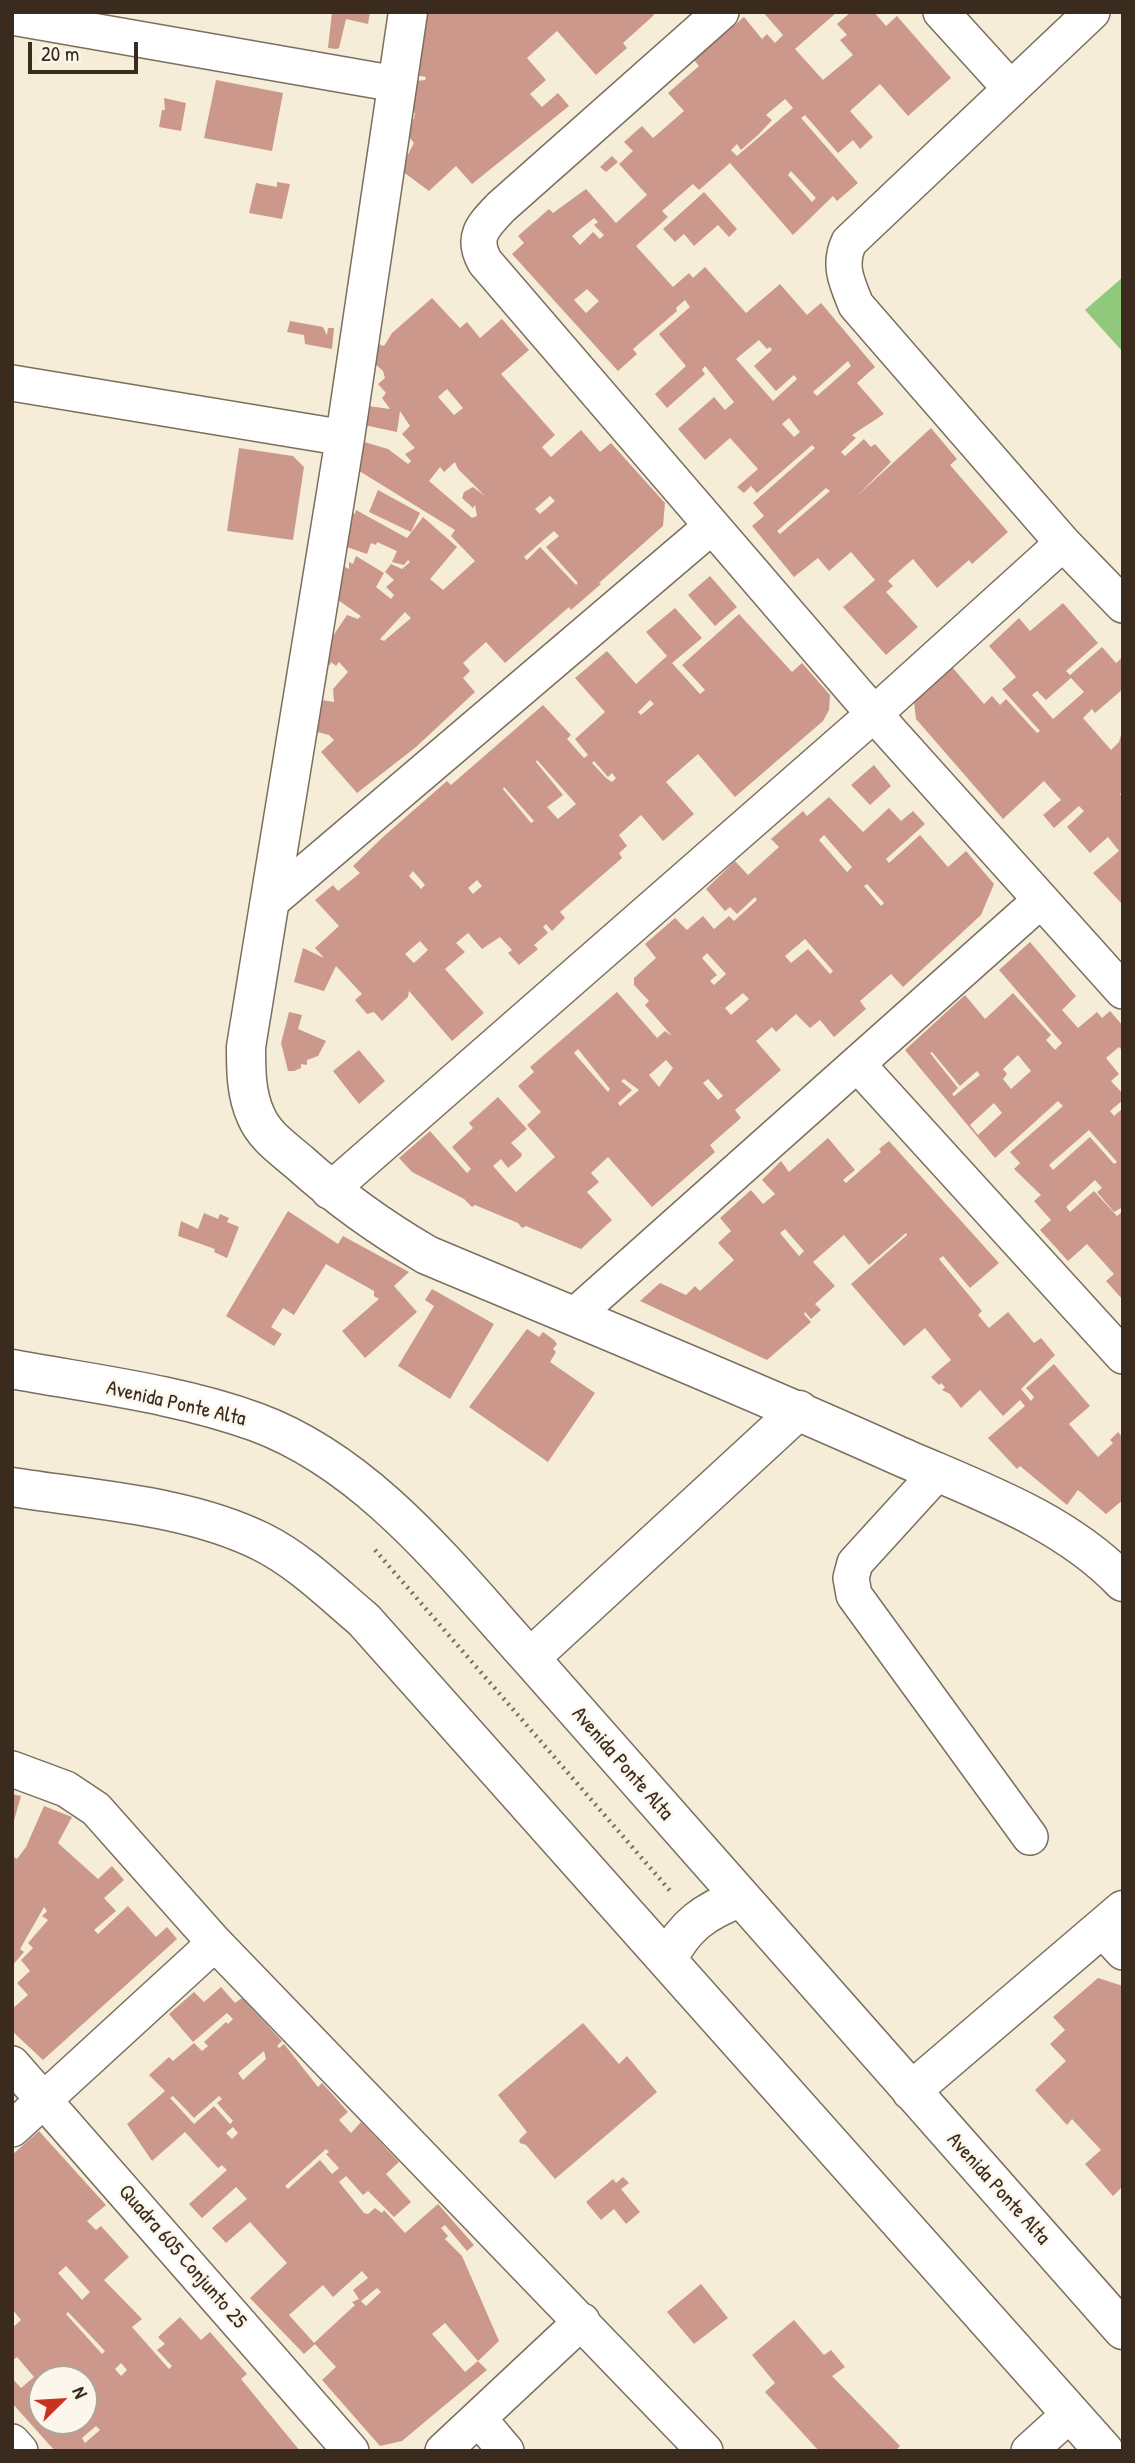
<!DOCTYPE html>
<html>
<head>
<meta charset="utf-8">
<style>
	body { margin:0 }
	#map { position:relative; width:1135px; height:2463px; overflow:hidden; background:#f5edd8; font-family:"Patrick Hand",sans-serif }
	canvas { display:block }
	.frame { position:absolute; inset:0; border:14px solid #3b2a1e; pointer-events:none }
	.north { position:absolute; left:28px; top:2365px; width:70px; height:70px; box-sizing:border-box; background:#fbf7ec; border:2px solid #aea59a; border-radius:50%; rotate:66deg; font-size:19px; font-weight:700; line-height:28px; text-align:center; color:#3b2a1e }
	.north::after { content:''; display:block; margin:auto; width:24px; height:32px; background:#c8321e; clip-path:polygon(50% 0,100% 100%,50% 72%,0 100%) }
	.scale { position:absolute; left:28px; top:42px; width:110px; height:32px; box-sizing:border-box; border:4px solid #3b2a1e; border-top:0; padding-left:9px; font-size:21px; line-height:24px; white-space:nowrap; color:#3b2a1e; -webkit-text-stroke:5px #fbf7ec; paint-order:stroke }
</style>
</head>
<body>
<div id="map">
<canvas width="1135" height="2463"></canvas>
<div class="frame"></div>
<div class="north">N</div>
<div class="scale">20 m</div>
</div>
<script>
const g = document.querySelector('canvas').getContext('2d');
g.lineJoin = 'round';
function paint(path, color) { g.fillStyle = color; g.fill(path, 'evenodd'); }
function strokePath(path, color, width, dash) { g.strokeStyle = color; g.lineWidth = width; g.lineCap = dash ? 'butt' : 'round'; g.setLineDash(dash || []); g.stroke(path); }
function drawText(font, color, halo, rows, align = 'center') {
  g.font = font + ' "Patrick Hand",sans-serif'; g.lineWidth = 5; g.setLineDash([]); g.textBaseline = 'middle'; g.strokeStyle = halo; g.fillStyle = color; for (const [text, x, y, turn = 0] of rows) {
    g.save(); g.translate(x, y); g.rotate((+turn || 0) * Math.PI / 180); g.textAlign = isNaN(turn) ? turn : align; if (halo) g.strokeText(text, 0, 0); g.fillText(text, 0, 0); g.restore();
  }
}
const green = new Path2D(`
	M1123 277V352L1085 310Z`);
const building = new Path2D(`
	M332 12H370L368 24 346 19 339 48 336 49 328 48Z
	M428 12H652L654 15 623 43 627 48 596 75 557 31 527 58 546 80 530 94 542 107 558 93 569 106 472 184 456 166 429 191 402 171V166L414 143 406 133 414 118 415 113 411 112 416 81 425 80 426 77 415 75Z
	M763 12H837L795 49 823 80 853 55 840 40 847 35 837 24 851 12H874L886 26 897 16 951 78 908 116 880 84 850 111 873 137 860 149 853 140 838 153 805 115 801 118 858 183 837 201 833 196 793 235 730 163 699 190 693 184 662 211 668 217 636 246 673 287 689 273 693 278 705 267 746 313 780 284 807 315 821 303 875 367 857 383 884 414 852 435 856 438 841 452 845 456 864 439 871 447 875 444 891 462 857 496 931 428 957 459 950 465 1008 532 972 564 969 560 937 588 913 559 888 581 893 586 886 592 918 627 886 655 843 607 875 580 851 552 829 571 818 558 794 577 752 526 764 516 753 503 815 448 812 445 757 493 751 486 744 493 737 487 758 469 730 438 705 460 678 429 714 397 725 410 734 402 705 366 702 370 705 374 667 408 655 394 686 366 659 334 690 307 685 300 676 308 677 311 633 349 637 354 618 371 512 254 524 243 518 236 549 209 553 213 586 189 616 223 647 195 619 164 633 151 624 142 642 126 653 138 684 111 668 93 699 66 694 60 744 17 762 39 767 34 775 43 783 35ZM785 99 793 108 737 156 731 150 737 144 741 150 759 134 772 120 766 115ZM791 171 816 198 812 202 788 175ZM594 218 598 222 594 225 604 235 600 239 593 232 580 245 572 236ZM587 289 599 301 586 313 574 300ZM759 340 767 349 770 347 772 350 754 366 776 391 794 375 797 379 773 401 736 359ZM848 361 851 366 817 396 813 392ZM789 418 800 432 794 437 782 424ZM826 488 830 491 780 534 777 531Z
	M216 80 283 93 272 151 204 138Z
	M164 98 186 103 181 131 159 127 162 110H165Z
	M612 156 618 162 606 172 600 167Z
	M277 182 290 184 282 219 249 213 256 183 277 187Z
	M704 192 737 229 729 237 718 225 694 246 684 234 675 242 663 229Z
	M432 298 460 328 467 322 480 338 502 319 529 350 501 374 555 435 542 447 551 457 581 430 600 452 611 443 665 503 663 526 599 583 601 584 571 610 569 607 505 663 486 642 463 663 470 671 463 678 475 692 416 747 357 793 321 752 334 740 329 735 317 732 322 700 334 702 333 689 348 672 339 662 336 666 331 662 330 665 322 664 330 634 333 636 347 615 358 619 361 616 335 598 341 565 349 569V562L353 564 356 556 384 573 376 587 391 599 394 595 386 587 394 580 385 572 391 564 402 569 410 562 408 560 404 565 392 562 397 551 377 542 376 545 371 543 367 554 341 545 350 512 355 514 356 510 407 538 423 517 457 547 430 579 443 590 475 561 451 536 455 530 356 469 361 441 388 449 408 464 411 461 405 454 415 448 402 434 410 426 400 411 397 432 364 425 368 406 390 409 382 398 386 393 378 384 385 378 383 371 372 361 375 343 384 346 392 333ZM447 389 463 408 454 415 438 397ZM455 462 458 469 485 496 473 487 464 492 462 498 473 508 475 505 477 516 472 518 429 481 440 467 444 472ZM550 496 555 501 540 514 535 509ZM554 531 559 536 546 547 578 583 576 585 540 547 527 560 524 557ZM405 612 411 618 384 641 380 639Z
	M290 321 323 327 327 335 328 328H334L332 349 305 344 304 335 287 332Z
	M239 448 293 456 304 467 293 540 227 531Z
	M378 490 420 513 411 532 369 512Z
	M710 576 737 607 715 626 688 595Z
	M1063 603 1098 643 1066 671 1070 675 1102 647 1116 663 1123 657V689L1095 713 1092 709 1083 718 1111 750 1119 742 1123 728V792L1120 794 1123 798V905L1093 873 1119 851 1108 837 1090 853 1067 827 1084 811 1079 806 1054 828 1043 815 1061 800 1044 781 1003 819 916 719 914 702 952 667 984 704 992 696 1000 705 1006 699 1037 733 1040 731 1002 689 1016 677 989 646 1019 618 1030 631ZM1071 678 1084 692 1053 719 1032 695 1037 691 1046 700Z
	M675 608 702 638 672 663 700 694 705 690 682 665 739 614 792 672 802 663 830 695 829 710 823 721 735 797 698 754 666 782 694 814 663 841 641 815 619 835 627 846 619 853 622 858 560 912 565 918 552 931 546 924 543 927 548 933 534 945 538 949 519 965 508 953 512 950 500 937 482 949 468 933 456 943 465 952 445 969 484 1013 452 1041 409 991 408 997 382 1021 374 1012 367 1014 355 1000 362 994 336 966 324 991 294 982 303 948 324 958 315 948 339 926 315 900 333 885 338 891 360 873 353 866 383 837 447 781 451 785 543 705 571 735 567 739 584 758 588 755 575 739 605 712 575 678 607 651 636 684 667 656 646 632ZM650 700 654 704 641 715 638 712ZM537 760 576 804 558 819 547 807 563 795 536 762ZM594 761 608 777 612 773 616 778 612 782 606 778 592 763ZM504 787 534 821 531 823 503 789ZM413 871 425 885 421 889 409 876ZM477 880 482 886 473 894 468 888ZM420 941 428 950 414 963 405 954Z
	M874 765 891 786 870 805 851 785Z
	M829 797 863 832 889 808 901 821 913 811 925 824 886 859 889 863 920 835 948 867 966 851 994 884 981 915 903 987 891 974 860 1001 866 1009 834 1037 820 1020 810 1028 796 1014 776 1032 772 1027 756 1041 781 1070 735 1110 741 1118 710 1145 715 1152 652 1207 608 1157 591 1173 599 1182 587 1192 612 1220 581 1249 526 1226 522 1228 518 1223 475 1205 472 1207 464 1199 412 1172 399 1158 430 1131 467 1173 471 1169 452 1147 473 1128 469 1123 498 1097 527 1129 511 1143 522 1154 521 1157 508 1168 501 1159 493 1166 516 1192 555 1157 527 1125 541 1112 518 1086 534 1072 530 1067 617 992 657 1038 665 1031 672 1036 645 1005 649 1001 634 985V978L656 958 645 944 675 918 687 930 703 916 714 929 729 916 734 921 757 900 755 897 737 914 730 907 725 911 706 889 735 861 748 875 779 847 771 839 803 811 807 816ZM824 835 852 867 847 872 819 840ZM867 884 884 903 881 906 864 886ZM805 939 833 971 830 974 808 949 791 963 785 956ZM707 953 726 974 714 985 710 981 717 975 702 958ZM743 993 749 999 731 1015 725 1008ZM578 1049 610 1089 608 1092 574 1053ZM666 1060 673 1068 659 1087 649 1075ZM624 1079 639 1090 620 1106 618 1103 632 1090 621 1081ZM708 1079 723 1096 718 1100 703 1083Z
	M1030 942 1076 996 1062 1010 1078 1028 1097 1012 1102 1018 1110 1011 1123 1026V1051L1119 1047 1106 1058 1119 1074 1111 1081 1123 1094V1100L1110 1111 1114 1116 1123 1108V1207L1114 1212 1097 1192 1102 1188 1095 1180 1066 1207 1070 1212 1094 1191 1117 1216 1123 1211V1300L1106 1281 1114 1274 1087 1244 1068 1261 1040 1230 1051 1220 1034 1201 1041 1195 1014 1169 1020 1163 1010 1152 1063 1106 1058 1101 995 1158 905 1050 965 995 985 1019 1013 993 1051 1035 1046 1040 1055 1050 1062 1043 999 970ZM932 1052 960 1086 977 1071 980 1075 954 1096 952 1094 958 1088 930 1053ZM1018 1055 1031 1071 1011 1089 1003 1079 1007 1074 1003 1069ZM994 1103 1002 1113 978 1135 970 1125ZM1089 1130 1117 1162 1114 1164 1090 1137 1053 1170 1049 1165Z
	M289 1012 302 1015 298 1029 326 1041 318 1056 307 1060V1065L301 1064V1068L294 1071H288L281 1043Z
	M359 1050 385 1081 359 1104 333 1071Z
	M828 1138 855 1170 843 1180 846 1183 881 1152 879 1149 889 1141 999 1263 970 1288 943 1256 939 1259 982 1311 978 1315 989 1328 1008 1312 1034 1343 1041 1338 1055 1355 1021 1389 1031 1401 1034 1397 1026 1388 1054 1364 1090 1406 1069 1424 1098 1457 1113 1443 1110 1440 1118 1432 1123 1438V1500L1106 1514 1078 1490 1067 1505 1020 1466 1017 1469 988 1438 1025 1406 1020 1400 1003 1416 980 1390 961 1408 950 1394 942 1390 945 1387 941 1383 939 1385 931 1377 951 1360 925 1328 904 1346 851 1284 907 1235 906 1233 869 1265 844 1235 813 1262 835 1286 815 1304 821 1310 811 1319 805 1312 804 1314 811 1322 767 1360 640 1301 660 1283 686 1295 695 1286 700 1291 734 1260 718 1243 731 1231 720 1218 751 1190 763 1204 775 1194 762 1180 781 1161 789 1172ZM785 1229 804 1251 799 1256 780 1233Z
	M288 1211 338 1244 343 1236 409 1272 394 1286 417 1312 365 1358 342 1331 379 1299 374 1296V1291L326 1264 294 1315 283 1308 271 1327 282 1334 274 1346 226 1316Z
	M204 1213 218 1219 220 1214 229 1218 227 1222 239 1227 227 1258 214 1252 215 1249 178 1236 181 1221 198 1229Z
	M432 1289 494 1324 450 1399 398 1366 434 1306 425 1300Z
	M527 1329 539 1337 543 1332 554 1340 557 1344 553 1349 556 1352 550 1362 595 1393 548 1462 469 1407Z
	M12 1794 21 1796 13 1824H12Z
	M44 1806 72 1817 58 1843 98 1879 112 1866 124 1880 104 1898 116 1911 94 1930 98 1934 128 1906 156 1937 167 1927 177 1939 43 2060 12 2031V2009L28 1995 17 1983 30 1971 21 1960 33 1948 28 1943 48 1920 42 1916 47 1911 44 1907 20 1949 24 1952 12 1966V1856L17 1859 26 1847Z
	M1098 1978 1123 1986V2186L1113 2196 1085 2164 1101 2150 1072 2119 1067 2125 1035 2090 1066 2061 1050 2044 1065 2030 1053 2017Z
	M221 1987 235 2003 242 1998 282 2041 277 2046 279 2048 284 2044 318 2087 322 2083 333 2095 348 2112 339 2120 351 2133 361 2122 399 2162 386 2174 411 2202 394 2217 368 2191 363 2195 346 2176 339 2182 364 2213 368 2214 375 2208 382 2213 384 2210 405 2233 438 2204 474 2245 467 2251 445 2225 441 2228 448 2236 445 2239 462 2256 499 2341 478 2361 445 2323 432 2334 465 2372 478 2361 487 2370 402 2441 380 2446 322 2380 336 2367 314 2343 355 2305 352 2302 359 2299 353 2290 368 2278 362 2271 333 2297 323 2285 289 2315 315 2344 304 2354 250 2298 287 2263 250 2222 226 2243 212 2228 247 2199 236 2187 202 2218 189 2204 227 2170 222 2165 218 2168 185 2132 152 2161 127 2124 165 2091 149 2075 169 2057 173 2061 194 2043 202 2051 208 2046 204 2042 226 2022 228 2024 233 2019 227 2013 193 2042 169 2014 194 1992 204 2002ZM264 2051 266 2059 243 2080 238 2073ZM173 2096 194 2118 219 2096 222 2099 217 2103 233 2121 230 2124 214 2106 194 2124 170 2098ZM233 2127 238 2133 232 2139 226 2133ZM326 2149 329 2152 326 2154 339 2168 332 2174 320 2160 288 2189 285 2186ZM377 2288 381 2292 366 2306 361 2301Z
	M583 2023 619 2064 627 2056 657 2092 555 2179 526 2145 520 2143 519 2140 527 2132 498 2095Z
	M39 2131 106 2205 87 2221 96 2230 101 2226 129 2257 104 2280 142 2319 132 2327 169 2369 172 2366 157 2350 165 2344 158 2337 180 2317 201 2340 210 2332 247 2374 241 2379 300 2451H55L12 2403V2378L21 2388 34 2377 17 2357 12 2361V2328L21 2320 12 2309V2155ZM66 2266 90 2292 82 2300 58 2273ZM68 2312 105 2351 102 2354 66 2314ZM121 2363 127 2370 121 2376 115 2369ZM57 2370 66 2379H84V2421H42V2379H59L54 2372ZM96 2426 100 2430 85 2443 82 2438Z
	M623 2177 629 2183 621 2189 640 2212 626 2224 614 2209 601 2220 586 2202 613 2179 616 2183Z
	M701 2284 728 2318 694 2344 667 2312Z
	M794 2320 824 2355 831 2350 845 2367 832 2376 900 2446 895 2451H819L765 2392 775 2383 752 2355Z`);
const path = new Path2D(`
	M375 1550 672 1893`);
const street = new Path2D(`
	M721 12 501 207C483 226 471 237 485 262L874 714 1123 991
	M941 12 1011 89
	M1092 12 849 242C838 265 847 283 856 305L1063 543 1123 605
	M12 17 396 84
	M12 383 345 438
	M268 904 712 526
	M858 1065 1123 1356
	M329 1191 874 714 1063 543
	M573 1317 1041 900
	M937 1473 855 1563 851 1578 854 1595 1030 1837
	M12 1769 66 1789 96 1809 215 1943
	M1102 1929 1123 1952
	M12 2064 351 2451
	M12 2129 215 1943 705 2451
	M479 2419 506 2451
	M12 2442 20 2451
	M443 2451 582 2321
	M1029 2451 1071 2413`);
const secondary = new Path2D(`
	M408 12 345 438 246 1047C246 1071 246 1094 256 1116 265 1137 284 1149 300 1163 340 1199 381 1228 427 1255 584 1321 742 1385 897 1455 974 1489 1063 1519 1123 1582
	M12 1369C93 1384 179 1394 256 1422 370 1464 451 1571 530 1658L1123 2330
	M12 1487C93 1500 188 1505 262 1542 300 1561 332 1593 364 1620L1104 2451
	M530 1658 799 1410
	M668 1959C684 1926 705 1911 740 1898
	M911 2091 1123 1910`);
const streetNames = [
	["Avenida Ponte Alta",176,1404,13],
	["Avenida Ponte Alta",622,1764,49],
	["Avenida Ponte Alta",998,2189,48],
	["Quadra 605 Conjunto 25",182,2257,49]
];
paint(green, '#91c97c');
paint(building, '#cc988b');
strokePath(street, '#7c6e5f', 38);
strokePath(secondary, '#7c6e5f', 41);
strokePath(path, '#7c6e5f', 4.5, [2, 5]);
strokePath(street, '#fff', 35);
strokePath(secondary, '#fff', 38);
drawText('21px', '#3b2a1e', '#fbf7ec', streetNames);
</script>
</body>
</html>
